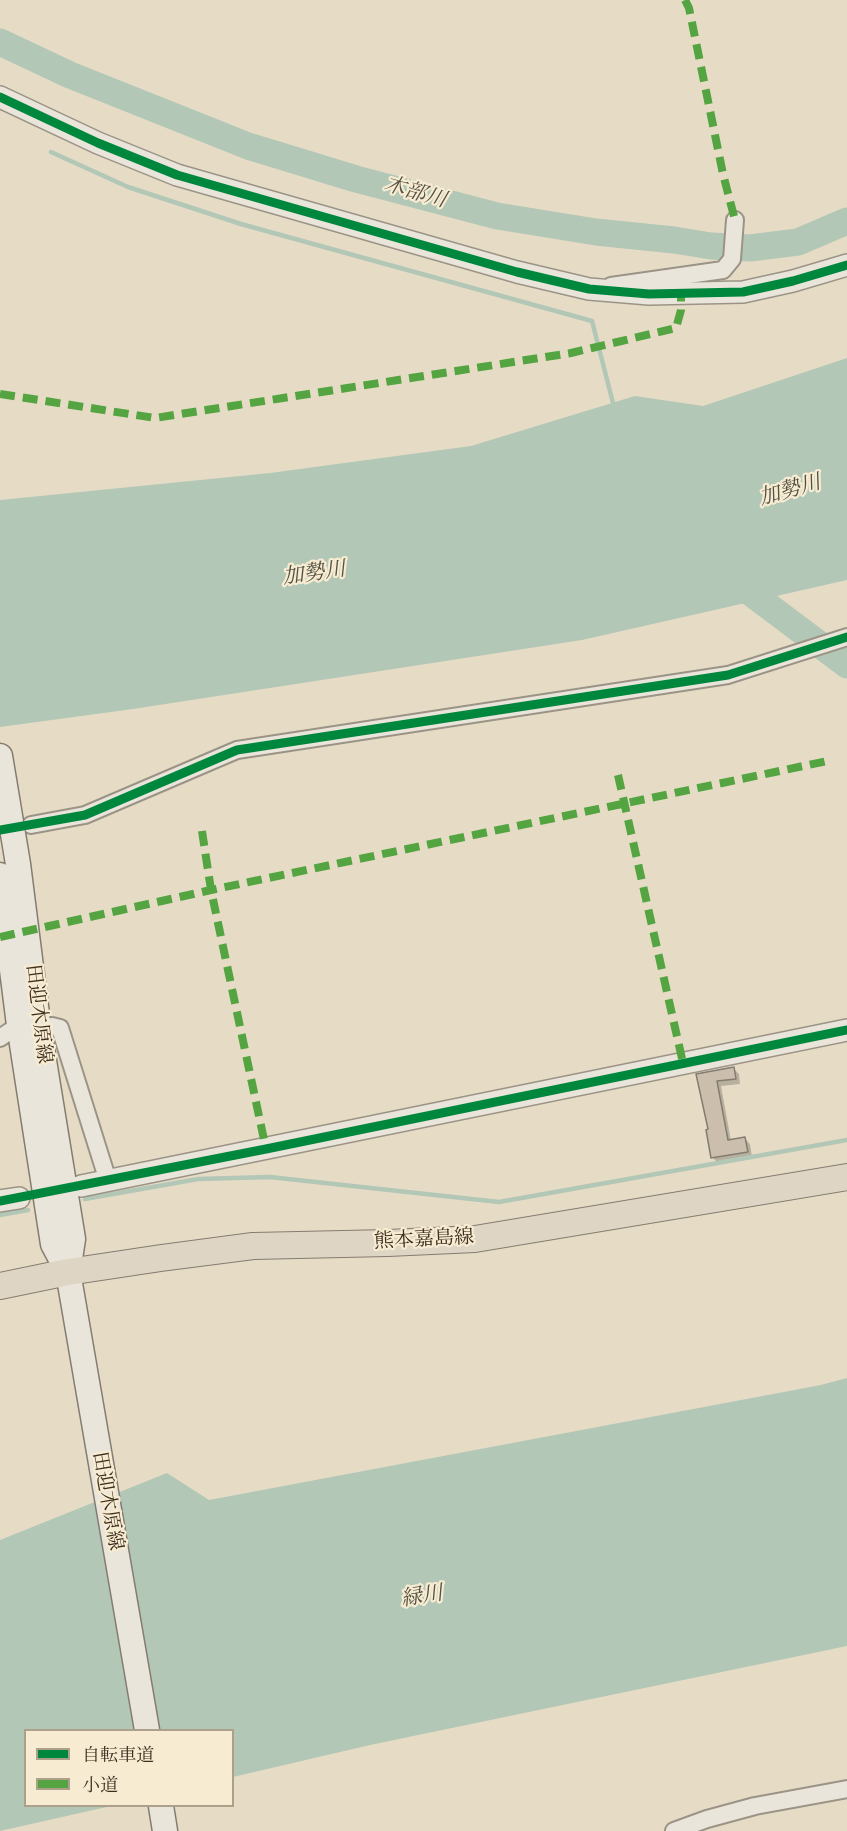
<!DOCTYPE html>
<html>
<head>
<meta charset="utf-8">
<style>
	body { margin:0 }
	#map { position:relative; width:847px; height:1831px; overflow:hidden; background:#e6dcc6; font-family:"Gentium Book Plus","Noto Serif JP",serif }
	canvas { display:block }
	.legend { position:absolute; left:24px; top:1729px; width:210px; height:78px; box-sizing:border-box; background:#f7ecd2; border:2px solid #ada08a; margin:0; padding:8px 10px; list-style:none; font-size:18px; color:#3d2d1f }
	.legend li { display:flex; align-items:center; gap:12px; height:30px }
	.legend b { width:30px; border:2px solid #ada08a }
</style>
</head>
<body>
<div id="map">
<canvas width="847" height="1831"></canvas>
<ul class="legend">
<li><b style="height:8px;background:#00873e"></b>自転車道</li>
<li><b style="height:8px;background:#54a441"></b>小道</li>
</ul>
</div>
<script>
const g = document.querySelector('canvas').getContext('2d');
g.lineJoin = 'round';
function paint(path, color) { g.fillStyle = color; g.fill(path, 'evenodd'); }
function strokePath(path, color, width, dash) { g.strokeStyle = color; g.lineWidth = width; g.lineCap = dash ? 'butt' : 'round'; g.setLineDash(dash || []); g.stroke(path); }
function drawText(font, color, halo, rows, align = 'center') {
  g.font = font + ' "Gentium Book Plus","Noto Serif JP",serif'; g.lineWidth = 4.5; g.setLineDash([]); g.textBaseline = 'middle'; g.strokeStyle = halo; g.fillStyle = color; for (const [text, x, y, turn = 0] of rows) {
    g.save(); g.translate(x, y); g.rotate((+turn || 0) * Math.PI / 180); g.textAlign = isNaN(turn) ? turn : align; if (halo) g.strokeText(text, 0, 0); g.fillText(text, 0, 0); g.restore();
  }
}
const water = new Path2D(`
	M847 358V580L582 640 133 709 0 727V500L270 473 471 446 635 396 703 406Z
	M847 1378V1646L370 1745 233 1777 232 1730H26V1806H111L0 1831V1540L167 1473 209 1500 821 1385Z`);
const shadow = new Path2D(`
	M734 1069 739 1074 740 1084 721 1086 731 1141 745 1139 750 1144 752 1157 718 1163 713 1158 710 1131 698 1075Z`);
const stream = new Path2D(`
	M51 152 128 187 241 224 592 321 613 403
	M85 1199 198 1179 270 1177 499 1202 847 1140
	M0 1215 28 1210`);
const river = new Path2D(`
	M0 42 70 75 248 146 356 179 497 216 596 232 674 240 711 246 750 248 798 242 847 221
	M731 578 847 665`);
const building = new Path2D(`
	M734 1067 736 1079 717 1081 728 1140 745 1137 748 1152 711 1158 706 1130 708 1129 696 1074Z`);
const minor = new Path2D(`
	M611 286 723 270 732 259 735 220
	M31 825 85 815 237 750 728 675 847 637
	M39 1030 52 1026 60 1028 108 1181
	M0 1038 19 1025
	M674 1831 707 1819 755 1806 847 1789`);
const tertiary = new Path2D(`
	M0 97 98 143 177 175 517 272 589 289 649 294 743 292 793 281 847 265
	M81 1186 847 1030
	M0 1201 19 1198`);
const secondary = new Path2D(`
	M0 756 18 864 39 1030 73 1239 68 1272
	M0 875 19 1025 53 1244 68 1272 147 1730
	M161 1806 165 1831`);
const primary = new Path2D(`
	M0 1286 68 1272 161 1258 253 1246 388 1243 475 1239 847 1177`);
const quiet = new Path2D(`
	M685 0 689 8 723 174 735 220
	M0 394 155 418 571 353 676 328 681 310V293
	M618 775 683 1063
	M202 831 211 890 266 1149
	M0 937 211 890 832 760`);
const cycleway = new Path2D(`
	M0 97 98 143 177 175 517 272 589 289 649 294 743 292 793 281 847 265
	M0 830 85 815 237 750 728 675 847 637
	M0 1201 266 1149 847 1030`);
const streetNames = [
	["田迎木原線",38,1014,83],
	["熊本嘉島線",424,1240,-3],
	["田迎木原線",107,1501,80]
];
const waterNames = [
	["木部川",415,193,16],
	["加勢川",790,491,-16],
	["加勢川",314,574,-8],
	["緑川",422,1597,-9]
];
paint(water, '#b2c7b6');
paint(shadow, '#0003');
strokePath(stream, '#b2c7b6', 4.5);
strokePath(river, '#b2c7b6', 27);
paint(building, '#ccbeac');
strokePath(building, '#847c70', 1.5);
strokePath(minor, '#9b9486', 20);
strokePath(tertiary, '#9b9486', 24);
strokePath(secondary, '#847c70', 27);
strokePath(primary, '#847c70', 28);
strokePath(minor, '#eae5da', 16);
strokePath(tertiary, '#eae5da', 21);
strokePath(secondary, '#eae5da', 24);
strokePath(primary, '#ded5c5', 26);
strokePath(quiet, '#54a441', 8, [15, 8]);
strokePath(cycleway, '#00873e', 9);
drawText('20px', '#3d2d1f', '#f7ecd2', streetNames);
drawText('italic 21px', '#545143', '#f7ecd2', waterNames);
</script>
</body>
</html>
